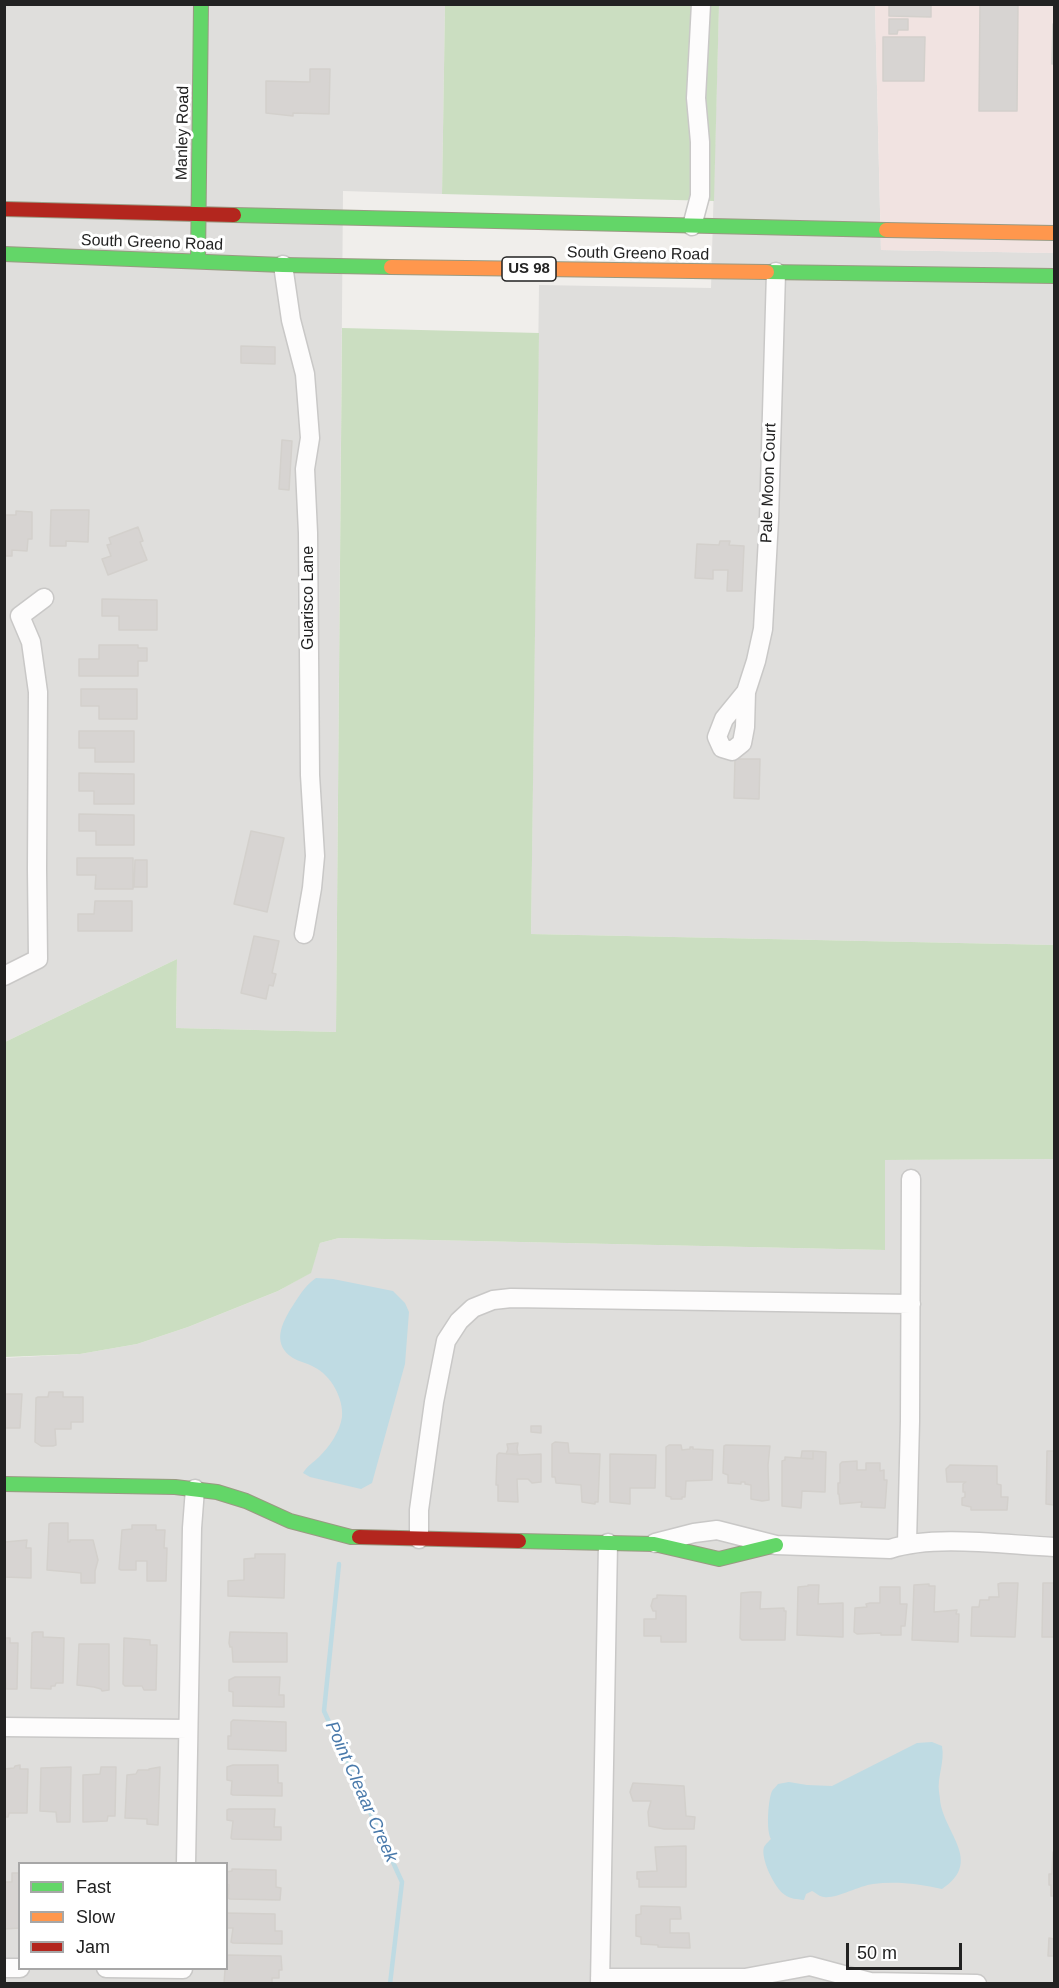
<!DOCTYPE html>
<html>
<head>
<meta charset="utf-8">
<style>
	body { margin:0 }
	#map { position:relative; width:1059px; height:1988px; overflow:hidden; background:#f0eeeb; font-family:Helvetica,sans-serif }
	canvas { display:block }
	.frame { position:absolute; inset:0; border:6px solid #222; pointer-events:none }
	.legend { position:absolute; left:18px; top:1862px; width:210px; height:108px; box-sizing:border-box; background:#fff; border:2px solid #a7a7a7; margin:0; padding:8px 10px; list-style:none; font-size:18px; color:#222 }
	.legend li { display:flex; align-items:center; gap:12px; height:30px }
	.legend b { width:30px; border:2px solid #a7a7a7 }
	.scale { position:absolute; left:846px; top:1943px; width:116px; height:27px; box-sizing:border-box; border:3px solid #222; border-top:0; padding-left:8px; font-size:18px; line-height:21px; white-space:nowrap; color:#222; -webkit-text-stroke:4px #fff; paint-order:stroke }
</style>
</head>
<body>
<div id="map">
<canvas width="1059" height="1988"></canvas>
<div class="frame"></div>
<ul class="legend">
<li><b style="height:8px;background:#63d668"></b>Fast</li>
<li><b style="height:8px;background:#ff974d"></b>Slow</li>
<li><b style="height:8px;background:#b3261e"></b>Jam</li>
</ul>
<div class="scale">50 m</div>
</div>
<script>
const g = document.querySelector('canvas').getContext('2d');
g.lineJoin = 'round';
function paint(path, color) { g.fillStyle = color; g.fill(path, 'evenodd'); }
function strokePath(path, color, width, dash) { g.strokeStyle = color; g.lineWidth = width; g.lineCap = dash ? 'butt' : 'round'; g.setLineDash(dash || []); g.stroke(path); }
function drawText(font, color, halo, rows, align = 'center') {
  g.font = font + ' Helvetica,sans-serif'; g.lineWidth = 6; g.setLineDash([]); g.textBaseline = 'middle'; g.strokeStyle = halo; g.fillStyle = color; for (const [text, x, y, turn = 0] of rows) {
    g.save(); g.translate(x, y); g.rotate((+turn || 0) * Math.PI / 180); g.textAlign = isNaN(turn) ? turn : align; if (halo) g.strokeText(text, 0, 0); g.fillText(text, 0, 0); g.restore();
  }
}
const residential = new Path2D(`
	M5 5H445L442 194 343 191 336 1032 176 1028 177 959 5 1042Z
	M719 5H875L881 250 1054 253V945L531 934 539 285 711 288Z
	M1054 1159V1983H5L4 1358 80 1354 137 1344 188 1327 278 1291 310 1273 320 1243 339 1238 885 1250 884 1160ZM20 1864H226V1968H20Z`);
const commercial = new Path2D(`
	M875 5H1054V253L881 250Z`);
const forest = new Path2D(`
	M445 5H719L714 201 442 194Z
	M342 328 539 333 531 934 1054 945V1159L885 1160V1250L339 1238 320 1243 311 1273 278 1291 188 1327 137 1344 80 1354 5 1357V1042L177 959 176 1028 336 1032Z`);
const water = new Path2D(`
	M316 1278 333 1279 393 1291 405 1303 409 1312 405 1364 372 1483 361 1489 310 1477 303 1473C308 1465 313 1463 319 1457 329 1447 340 1432 342 1417 344 1399 331 1375 314 1367 308 1363 299 1362 293 1358 273 1345 280 1327 290 1310 298 1298 304 1286 316 1278Z
	M932 1742 942 1746C945 1762 937 1777 939 1792 940 1797 940 1802 941 1806 949 1838 981 1863 942 1889 920 1884 896 1881 873 1884 858 1886 836 1899 824 1897 820 1897 816 1893 812 1891L806 1894 804 1900C797 1899 790 1899 785 1895 775 1889 760 1858 764 1847 765 1845 769 1841 771 1839 766 1831 768 1800 772 1791 773 1789 776 1787 778 1784L789 1782 807 1785 832 1786 917 1743Z`);
const stream = new Path2D(`
	M339 1564 324 1711 402 1882 390 1984`);
const building = new Path2D(`
	M889 4H931V17L889 16Z
	M980 4H1018L1017 111H979Z
	M889 19H908V30H898L897 34H889Z
	M1053 24H1054V64H1052Z
	M883 37H925L924 81H883Z
	M310 69H330L329 114 293 113V116L266 113V81L310 82Z
	M241 346 275 347V364L241 363Z
	M282 440 292 441 289 490 279 489Z
	M51 510H89L88 542 66 541V546H50Z
	M16 511 32 512V539H28L27 551 12 550V556H4V515H16Z
	M138 527 143 541 140 542 147 560 108 575 102 559 111 556 107 545 111 544 109 538Z
	M720 541H730L729 545 744 546 742 591H727L728 570H713V579L695 578 697 544 719 545Z
	M102 599 157 600V630H119V616H102Z
	M99 645H138V648H147V661H138V676H79V659H99Z
	M81 689H137V719H99V706H81Z
	M79 731H134V762H95V748H79Z
	M735 759H760L759 799 734 798Z
	M79 773 134 774V804H94V791H79Z
	M79 814 134 815V845H96V831H79Z
	M251 831 284 838 267 912 234 904Z
	M77 858H133V889H95L96 875H77Z
	M135 860H147V887H134Z
	M95 901H132V931H78V914H94Z
	M254 936 279 941 272 973 276 974 273 986 269 985 266 999 241 993Z
	M49 1392H63V1397H83V1422H71V1429H55L56 1445 53 1446H41L35 1442 36 1398 38 1397H48Z
	M4 1394H22L20 1428H4Z
	M531 1426H541V1433L531 1432Z
	M555 1442 568 1443 569 1453 600 1454 598 1502H595V1504L582 1502 581 1485 556 1483 555 1477H552V1444Z
	M518 1443 517 1449 518 1454H506L508 1449 507 1444Z
	M669 1445H681L682 1450 690 1449V1447H693V1449L713 1450 712 1480 686 1481 685 1497H682V1499H671V1497L666 1496V1447Z
	M726 1445 770 1446 768 1465 769 1500 762 1501 751 1499V1485L745 1484V1482H741V1484L728 1483V1475L723 1473 724 1446Z
	M802 1451H813V1459L801 1458Z
	M813 1451 826 1452 825 1492 802 1491 801 1508 782 1506V1461L785 1460V1457L813 1459Z
	M1047 1451H1054V1505L1046 1504Z
	M499 1453 519 1455 541 1454V1482L532 1483 528 1479H517L518 1502 498 1501V1485H496L497 1455Z
	M610 1454 656 1455 655 1488H630V1504L610 1502Z
	M857 1461V1470H866V1463H880V1471L884 1470V1480H887L885 1508 861 1507 862 1502 840 1504 839 1494H838V1483H840V1464L842 1462Z
	M950 1465 997 1466V1484L1001 1485V1497H1008L1007 1510H971V1507L962 1505V1498L965 1497V1492H963V1484L966 1482H947L946 1469Z
	M4 1523 5 1542 27 1540 26 1548H31V1578L4 1577Z
	M51 1523H68V1542H70V1540H93L98 1560 95 1571V1583H81V1573L47 1570 49 1524Z
	M132 1525H156V1530H165L164 1548H167L166 1581H147V1561H136V1570H121L119 1569 122 1530 132 1529Z
	M255 1554H285L284 1598 228 1596V1581L244 1580V1559L255 1558Z
	M1001 1583H1018L1015 1637 971 1636 972 1607H979L980 1600H989V1597H999L998 1584Z
	M1043 1583H1054V1637H1042Z
	M929 1584V1586H935L934 1612 957 1610 956 1614H959L958 1642 912 1640 914 1585Z
	M808 1585H819L818 1604 843 1603V1637L797 1635 798 1587 808 1586Z
	M880 1587H900V1604H907L905 1626H901V1635H881V1633L857 1634 854 1632 855 1608 867 1607 866 1604 870 1603H880Z
	M751 1592H761L760 1609 784 1608V1611H786L785 1640H742L740 1638 741 1593Z
	M657 1595 686 1596V1642H661V1636H644V1619H656V1611H653L651 1606 653 1599 657 1598Z
	M34 1632H43V1637L64 1638 63 1683H56L55 1686H51V1689L31 1688 32 1633Z
	M230 1632 287 1633V1662H233L232 1647H230L229 1643Z
	M4 1638H10V1643H18L17 1689H6Z
	M124 1638 150 1640V1645H157L156 1690H144L142 1686H125L123 1684Z
	M79 1644H109V1690L102 1691 101 1689 94 1687 77 1685Z
	M235 1677H280L279 1695H284V1707L233 1706V1692L229 1691V1680Z
	M233 1720 286 1722V1751L228 1749V1736H231V1722Z
	M20 1765V1769H28L27 1813H9L8 1817H4V1769L14 1768 15 1766Z
	M233 1765H278V1783H282V1796L233 1795 231 1794 232 1781 227 1780V1767Z
	M71 1767 70 1822H57L56 1812 40 1811 41 1768Z
	M101 1767H116L115 1816H108L107 1821 83 1822V1775L100 1774Z
	M160 1767 158 1825 147 1824V1819L125 1818 127 1775 136 1774 138 1770H149V1769Z
	M633 1783 684 1786 686 1816 695 1817 694 1829H664L649 1826 648 1812 651 1801H633L630 1792Z
	M229 1809H275L274 1827H281V1840L232 1839 231 1838 233 1821 227 1820V1810Z
	M686 1846V1887H639V1879H637V1872L657 1871 655 1847Z
	M1053 1852H1054V1896H1051V1885H1049V1874H1052Z
	M232 1869 276 1870V1887L281 1888 280 1900 230 1899 228 1898 229 1885 226 1884V1872L232 1871Z
	M12 1873H20V1928L4 1929V1882H12Z
	M641 1906 680 1907 681 1919H670V1933H689L690 1948 658 1947V1945L641 1944V1937L636 1936V1915L641 1914Z
	M226 1913 275 1914V1931H282V1944L233 1943 231 1942 233 1928H226Z
	M1049 1938 1054 1939V1956H1048Z
	M226 1955 281 1956 282 1970H279V1978H272V1984H224Z`);
const street = new Path2D(`
	M692 226 700 196V142L696 98 701 4
	M283 265 291 320 305 374 310 438 305 469 308 533 310 775 315 856 312 888 304 934
	M20 616 44 598
	M746 692 756 661 763 629 769 519 776 272
	M746 692 745 727 742 743 732 751 722 748 717 737 724 719Z
	M4 976 38 959 37 869 38 692 31 642 20 616
	M419 1539V1510L434 1402 446 1341 459 1321 473 1308 493 1300 511 1298 911 1304
	M655 1543 694 1533 717 1530 776 1545 890 1549C935 1534 1006 1545 1054 1547
	M907 1543 910 1421 911 1179
	M4 1727 188 1729
	M186 1864 192 1528 195 1489
	M4 1968H20
	M106 1968 183 1969
	M600 1978H745
	M600 1984 608 1543
	M762 1984 745 1978 810 1966 870 1982
	M862 1984 870 1982 977 1984`);
const fast = new Path2D(`
	M234 215 886 230
	M4 254 283 265 391 267
	M198 261 201 4
	M767 272 1054 276
	M4 1484 175 1487 217 1492 246 1501 290 1521 351 1537H359
	M519 1541 654 1544 719 1559 776 1545`);
const slow = new Path2D(`
	M886 230 1054 233
	M391 267 767 272`);
const jam = new Path2D(`
	M4 209 234 215
	M359 1537 519 1541`);
const shields = [
	[529,269,54]
];
const shieldNames = [
	["US 98",529,269]
];
const streetNames = [
	["Manley Road",183,133,-89],
	["South Greeno Road",152,243,2],
	["South Greeno Road",638,254,1],
	["Pale Moon Court",769,483,-88],
	["Guarisco Lane",309,598,-90]
];
const waterNames = [
	["Point Cleaar Creek",361,1792,66]
];
paint(residential, '#dfdedc');
paint(commercial, '#f1e3e1');
paint(forest, '#cbdec1');
paint(water, '#bfdbe3');
strokePath(stream, '#bfdbe3', 4.5);
paint(building, '#d7d4d2');
strokePath(building, '#d3d0cc', 1.5);
strokePath(street, '#c9c8c7', 21);
strokePath(fast, '#999a82', 16);
strokePath(slow, '#999a82', 16);
strokePath(jam, '#999a82', 16);
strokePath(street, '#fdfcfc', 18);
strokePath(fast, '#63d668', 14);
strokePath(slow, '#ff974d', 14);
strokePath(jam, '#b3261e', 14);
for (const [x, y, w] of shields) { const box = new Path2D(); box.roundRect(x - w / 2, y - 12, w, 24, 4.5); g.fillStyle = '#fff'; g.fill(box); strokePath(box, '#222', 1.5); }
drawText('bold 15px', '#222', null, shieldNames);
drawText('16px', '#222', '#fff', streetNames);
drawText('italic 18px', '#4a7aab', '#fff', waterNames);
</script>
</body>
</html>
